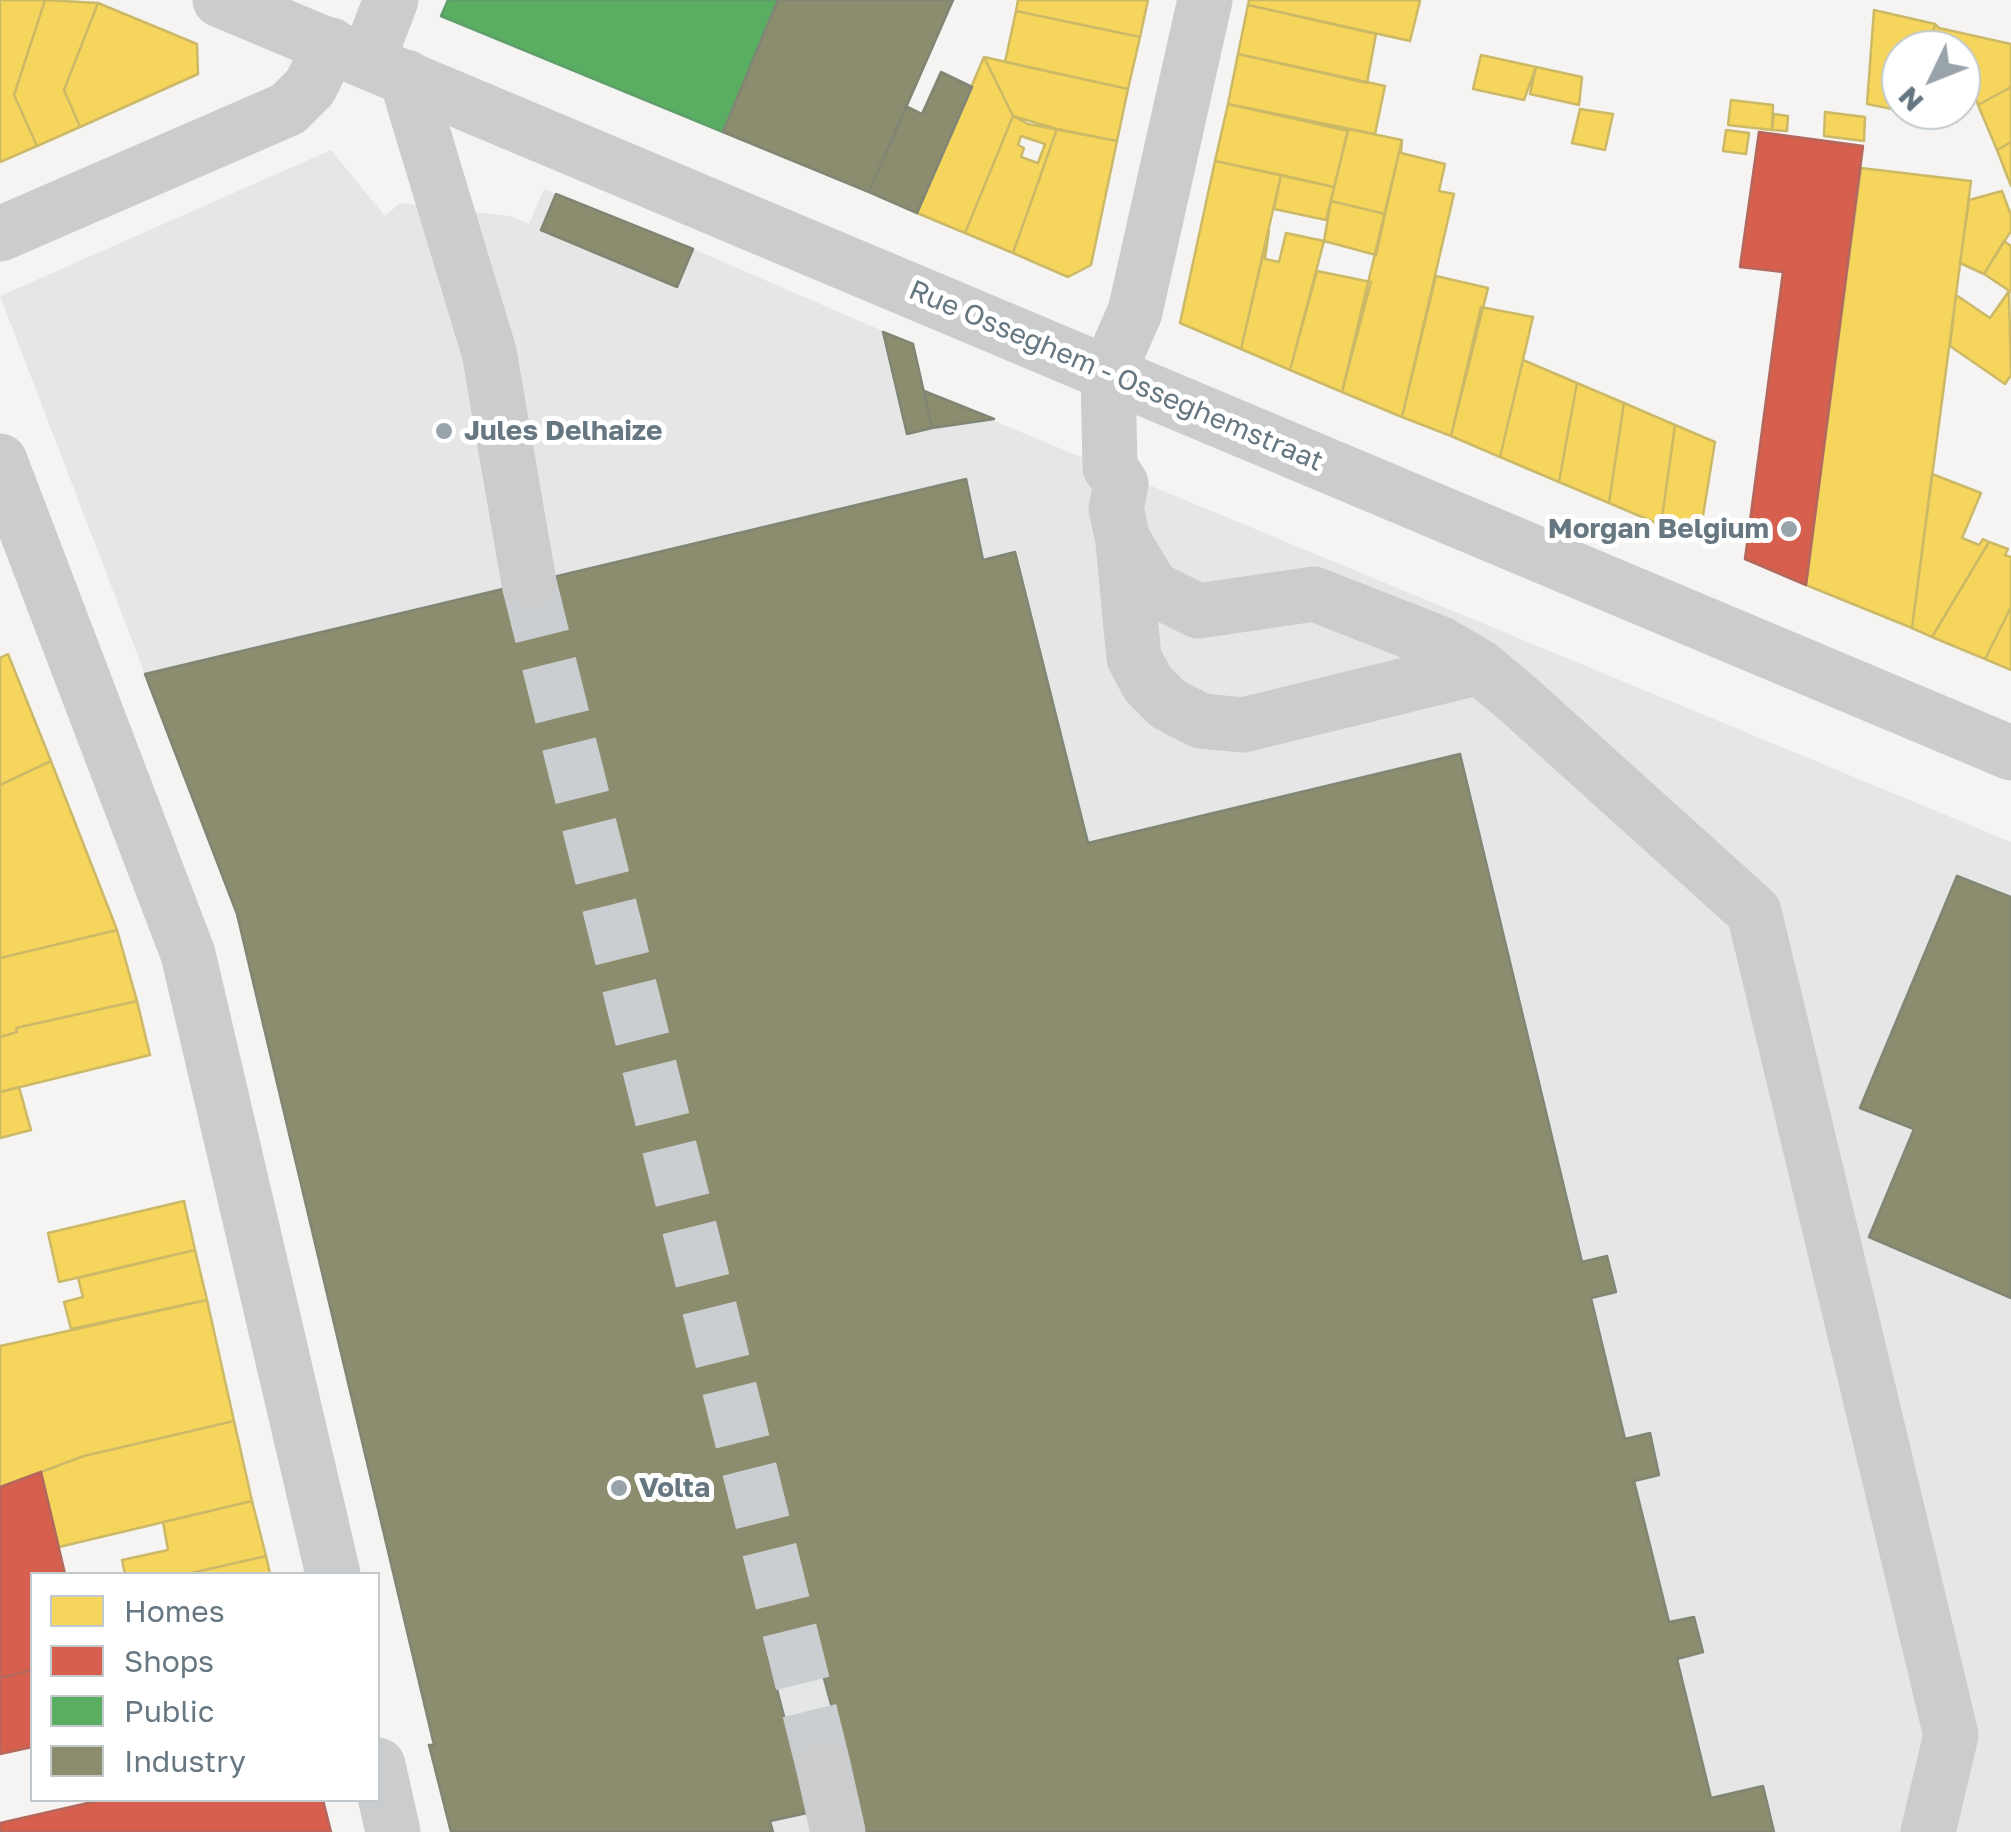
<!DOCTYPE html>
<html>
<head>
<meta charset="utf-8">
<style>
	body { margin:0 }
	#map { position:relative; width:2011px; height:1832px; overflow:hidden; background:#f5f4f3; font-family:"Golos Text",sans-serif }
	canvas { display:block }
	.legend { position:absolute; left:30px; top:1572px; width:350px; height:230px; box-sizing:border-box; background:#fff; border:2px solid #c2c9cd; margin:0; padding:12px 18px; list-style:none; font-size:30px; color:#667782 }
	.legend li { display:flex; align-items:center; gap:20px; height:50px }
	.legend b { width:50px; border:2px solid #c2c9cd }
	.north { position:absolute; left:1881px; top:30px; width:100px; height:100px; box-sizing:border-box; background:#fff; border:2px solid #c2c9cd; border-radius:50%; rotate:227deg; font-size:28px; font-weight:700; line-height:40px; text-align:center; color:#667782 }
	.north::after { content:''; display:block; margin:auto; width:35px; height:45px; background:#98a3aa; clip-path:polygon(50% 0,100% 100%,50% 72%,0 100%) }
</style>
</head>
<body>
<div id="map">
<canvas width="2011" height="1832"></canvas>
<ul class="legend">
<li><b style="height:28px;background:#f6d55c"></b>Homes</li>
<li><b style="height:28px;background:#d6604d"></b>Shops</li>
<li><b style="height:28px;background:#5aae61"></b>Public</li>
<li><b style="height:28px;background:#8c8c6e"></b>Industry</li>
</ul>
<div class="north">N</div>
</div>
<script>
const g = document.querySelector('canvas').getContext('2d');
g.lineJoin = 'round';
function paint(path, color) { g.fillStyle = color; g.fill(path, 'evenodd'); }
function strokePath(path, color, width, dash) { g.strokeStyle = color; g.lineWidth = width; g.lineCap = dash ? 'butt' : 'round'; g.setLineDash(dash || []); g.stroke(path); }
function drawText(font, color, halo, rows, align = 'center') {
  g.font = font + ' "Golos Text",sans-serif'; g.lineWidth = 10; g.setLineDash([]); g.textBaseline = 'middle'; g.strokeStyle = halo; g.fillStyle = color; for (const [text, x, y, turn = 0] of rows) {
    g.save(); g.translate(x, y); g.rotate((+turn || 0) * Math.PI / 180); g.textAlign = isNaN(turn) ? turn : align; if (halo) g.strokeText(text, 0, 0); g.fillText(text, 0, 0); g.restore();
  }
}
const built = new Path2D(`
	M331 150 385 216 400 203 510 216 529 224 544 189 693 249 913 344 924 392 2011 842V1832H451L429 1745 434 1744 237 914 0 296Z`);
const homes = new Path2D(`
	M0 0H45L14 95 37 146 0 162Z
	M45 0 98 3 64 90 80 127 37 146 14 95Z
	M1018 0H1148L1140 37 1016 11Z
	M1249 0H1416L1420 1 1410 41 1248 5Z
	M98 3 197 44 198 74 80 127 64 90Z
	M1248 5 1376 34 1367 83 1238 54Z
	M1874 10 1935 24 1930 50H1901V110H1913V113L1867 104Z
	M1016 11 1140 37 1128 89 1005 62Z
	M1935 24 1939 28 2011 44V87L1978 105 1974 92 1961 90V50H1930Z
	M1238 54 1385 86 1375 134 1228 104Z
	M1481 55 1536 67 1524 100 1473 89Z
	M984 57 1013 116 965 233 917 213Z
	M984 57 1128 89 1117 141 1028 124 1013 116Z
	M1536 67 1582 77 1579 105 1530 94Z
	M2011 87V142L1997 150 1978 105Z
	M1731 100 1773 105 1772 130 1728 125Z
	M1228 104 1348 131 1334 187 1215 161Z
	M1580 109 1613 114 1605 150 1572 143Z
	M1825 112 1865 117 1864 141 1824 136Z
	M1774 114 1788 116 1787 131 1772 130Z
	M1013 116 1057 129 1013 253 965 233ZM1021 136 1045 144 1038 163 1021 157 1024 148 1018 145Z
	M1057 129 1117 141 1091 265 1068 277 1013 253Z
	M1348 129 1402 140 1385 214 1331 201Z
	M1726 130 1749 133 1746 154 1723 151Z
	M1402 140 1401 153 1445 164 1439 191 1454 194 1402 417 1342 392Z
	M2011 142V186L1997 150Z
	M1215 161 1281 175 1241 349 1180 323Z
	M1861 168 1971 181 1912 628 1806 585Z
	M1281 175 1334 187 1326 220 1274 209Z
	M2002 191 2011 215V231L1984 274 1960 263 1969 200Z
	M1331 201 1385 214 1376 255 1324 241Z
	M1269 230 1265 259 1279 262 1286 233 1324 241 1290 370 1241 349Z
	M2004 241 2011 246V292L1984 274Z
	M1317 271 1371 282 1342 392 1290 370Z
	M1436 276 1488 288 1451 436 1402 417Z
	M2009 291 2011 375 2005 384 1950 346 1956 295 1990 318Z
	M1481 307 1533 317 1500 457 1451 436Z
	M1523 360 1577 383 1559 482 1500 457Z
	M1577 383 1624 403 1609 503 1559 482Z
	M1624 403 1675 425 1661 525 1609 503Z
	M1675 425 1715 442 1699 540 1661 525Z
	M1932 474 1981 493 1962 538 1979 545 1983 539 1989 542 1932 637 1912 628Z
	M1989 542 2008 549 2005 555 2011 557V607L1985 659 1932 637Z
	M2011 607V670L1985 659Z
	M8 654 51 761 0 785V658Z
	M51 761 117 930 0 958V785Z
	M117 930 137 1001 16 1028 17 1032 0 1037V958Z
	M137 1001 150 1055 0 1092V1037L17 1032 16 1028Z
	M19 1087 31 1130 0 1138V1092Z
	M184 1201 195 1250 59 1282 48 1233Z
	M195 1250 207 1300 71 1329 64 1302 83 1297 78 1278Z
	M207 1300 234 1421 84 1456 0 1487V1346Z
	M234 1421 252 1501 59 1547 41 1472 84 1456Z
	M252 1501 266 1556 187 1574H125L122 1560 168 1550 163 1522Z
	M266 1556 270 1574H187Z`);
const shops = new Path2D(`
	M1759 132 1863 146 1806 585 1745 559 1783 272 1740 267Z
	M41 1472 65 1574H32V1670L0 1678V1487Z
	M32 1670V1747L0 1754V1678Z
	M101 1800H323L331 1832H0V1823Z`);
const public = new Path2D(`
	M448 0H778L723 132 441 16Z`);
const industry = new Path2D(`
	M778 0H953L869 192 723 132Z
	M941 72 972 87 917 213 869 192 906 106 922 114Z
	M556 194 693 249 677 287 541 230Z
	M883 332 913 344 932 428 907 434Z
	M924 391 994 419 932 428Z
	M966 479 983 560 1015 552 1088 843 1460 754 1582 1262 1607 1256 1616 1292 1591 1298 1625 1439 1650 1433 1659 1475 1634 1481 1669 1622 1694 1617 1703 1652 1677 1659 1711 1798 1763 1786 1774 1832H861L840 1750 795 1761 807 1813 770 1821 773 1832H451L429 1745H434L237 914 145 674ZM815 1646 834 1715 787 1728 769 1659Z
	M1957 876 2011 897V1298L1869 1237 1914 1129 1860 1108Z`);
const minorTunnel = new Path2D(`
	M529 583 823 1765`);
const minor = new Path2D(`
	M220 0 2011 753
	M1205 0 1135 312 1108 373 1110 467 1121 484 1116 509 1123 540 1152 588 1198 611 1314 594 1439 643 1480 667 1519 700 1754 912 1951 1735 1928 1832
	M368 60 391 0
	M406 77 489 352 529 583
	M0 234 288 109 310 87 331 45
	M0 461 188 954 333 1574
	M1123 543 1134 658 1148 684 1168 704 1201 721 1243 725 1480 667
	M378 1765 393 1832
	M823 1765 838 1832`);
const markers = [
	[444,431,10,"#98a3aa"],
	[1789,529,10,"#98a3aa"],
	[619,1488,10,"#98a3aa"]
];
const streetNames = [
	["Rue Osseghem - Osseghemstraat",1116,376,23]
];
const poiNames = [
	["Jules Delhaize",464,431],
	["Morgan Belgium",1769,529,"right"],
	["Volta",639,1488]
];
paint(built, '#e5e6e6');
paint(homes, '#f6d55c');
strokePath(homes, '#cbb967', 2.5);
paint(shops, '#d6604d');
strokePath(shops, '#b4675d', 2.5);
paint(public, '#5aae61');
strokePath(public, '#5e9e6b', 2.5);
paint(industry, '#8c8c6e');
strokePath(industry, '#818674', 2.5);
strokePath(minorTunnel, '#caced1', 55, [55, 28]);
strokePath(minor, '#cacccd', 55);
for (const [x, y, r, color] of markers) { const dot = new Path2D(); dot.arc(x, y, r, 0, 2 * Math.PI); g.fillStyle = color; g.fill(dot); strokePath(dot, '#fff', 4); }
drawText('28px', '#667782', '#fff', streetNames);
drawText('bold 28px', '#667782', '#fff', poiNames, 'left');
</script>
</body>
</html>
